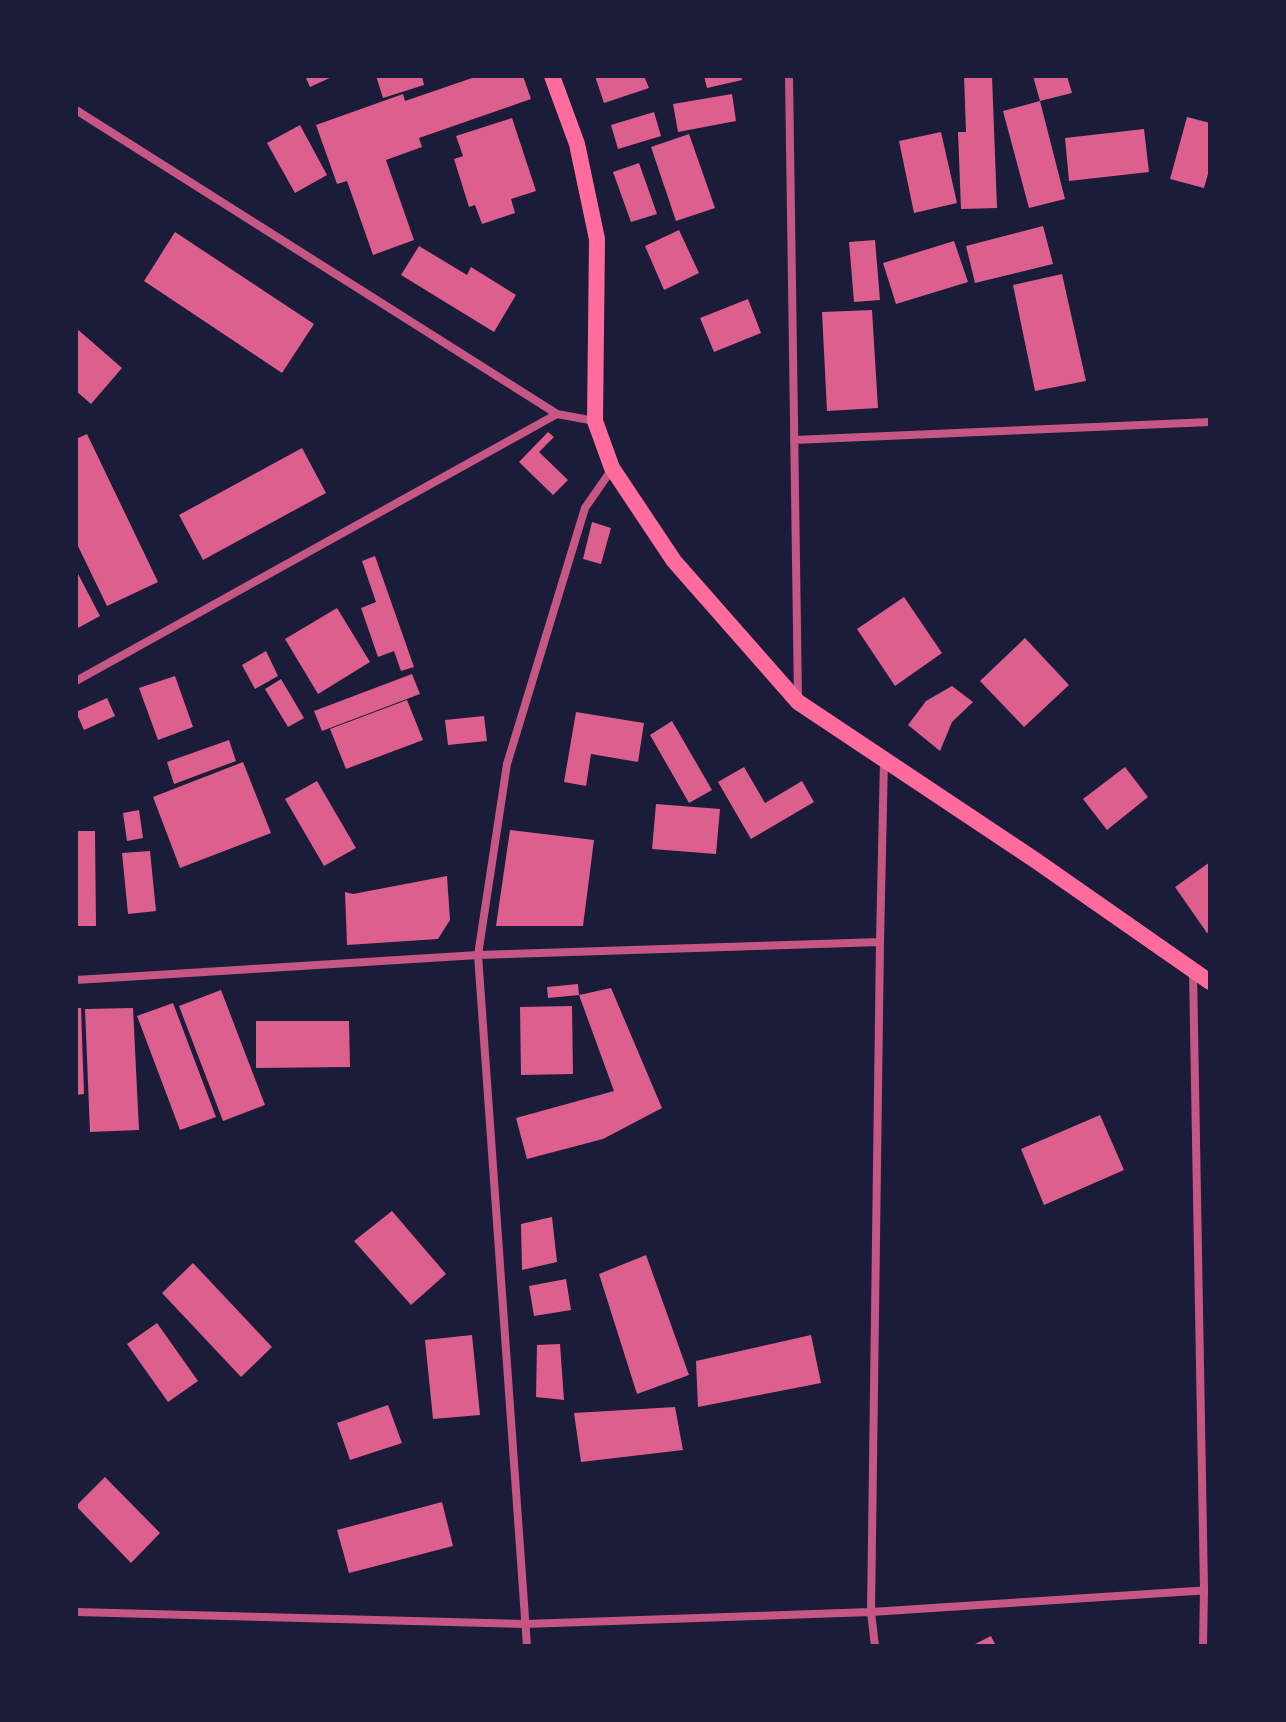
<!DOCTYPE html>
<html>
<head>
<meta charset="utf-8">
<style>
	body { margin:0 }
	#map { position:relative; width:1286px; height:1722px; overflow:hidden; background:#1b1b3a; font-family:Signika,sans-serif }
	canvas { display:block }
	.frame { position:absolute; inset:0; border:78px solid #1b1b3a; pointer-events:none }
</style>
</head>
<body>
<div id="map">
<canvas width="1286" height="1722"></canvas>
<div class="frame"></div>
</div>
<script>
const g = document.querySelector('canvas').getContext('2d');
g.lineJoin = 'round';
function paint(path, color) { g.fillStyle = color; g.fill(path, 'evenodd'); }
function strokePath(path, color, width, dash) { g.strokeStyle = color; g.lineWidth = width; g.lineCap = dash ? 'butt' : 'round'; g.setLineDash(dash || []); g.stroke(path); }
const building = new Path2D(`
	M305 76H334L310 87Z
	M376 76H422L424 85 383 98Z
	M478 76H523L531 99 419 138 422 147 386 160 414 240 373 255 347 181 337 184 316 125 403 94 405 101Z
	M595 76H644L649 88 604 103Z
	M704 76H741L742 80 707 88Z
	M964 76H992L997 208 961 209 958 132H966Z
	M1033 76H1067L1072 93 1040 101 1065 199 1029 208 1003 111 1040 101Z
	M732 94 736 121 678 132 673 104Z
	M654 112 661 136 618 149 611 125Z
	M1187 117 1210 123V167L1204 188 1170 179Z
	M512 118 536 191 511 199 515 213 482 224 475 205 469 207 454 159 463 156 456 136Z
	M300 125 327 175 295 193 267 143Z
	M1144 129 1149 172 1069 181 1065 138Z
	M941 132 957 203 914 213 899 141Z
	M689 134 715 208 676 221 651 147Z
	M639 163 657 214 631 222 613 172Z
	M1043 226 1053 264 975 283 966 246Z
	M679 230 699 273 664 290 645 246Z
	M175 232 314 324 282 373 144 281Z
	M875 240 880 300 854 302 849 242Z
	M954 241 968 282 896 304 883 263Z
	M419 246 467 275 471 267 516 295 494 332 401 275Z
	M1062 274 1086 381 1035 391 1013 285Z
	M748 299 761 333 714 352 700 318Z
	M872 310 878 408 827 411 822 312Z
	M76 328 122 368 91 404 76 391Z
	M548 432 554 437 539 452 568 480 553 495 519 462Z
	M87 434 158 582 107 606 76 542V439Z
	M302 448 326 493 203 560 179 515Z
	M592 522 611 528 601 564 583 559Z
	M375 556 414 667 401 671 394 651 378 657 361 608 376 602 362 561Z
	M76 570 100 616 76 629Z
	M904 597 942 653 895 686 857 629Z
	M337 608 370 662 318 694 285 639Z
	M1025 638 1069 685 1024 727 980 681Z
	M266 651 278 676 255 689 242 665Z
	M412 674 420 694 322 731 314 711Z
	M175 676 193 727 158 740 139 688Z
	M281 679 304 718 288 727 265 689Z
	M952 686 973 702 952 722 940 751 908 725 926 701Z
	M107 698 115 716 84 730 76 712Z
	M407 700 423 740 346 769 330 729Z
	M576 712 644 723 638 762 591 754 586 786 564 782Z
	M484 716 487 741 448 745 445 720Z
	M672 721 712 790 689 803 650 735Z
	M229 740 236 761 174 784 167 762Z
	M243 762 271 833 180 868 153 797Z
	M744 767 765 803 802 781 814 802 751 839 718 782Z
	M1125 767 1148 797 1107 830 1083 799Z
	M317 781 356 848 324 866 285 799Z
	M656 804 720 809 716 854 652 849Z
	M139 810 143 838 127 841 123 813Z
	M510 830 594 840 583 926H496Z
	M77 831H95L96 926H77Z
	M150 851 156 911 128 914 122 853Z
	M1210 862V931L1207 933 1175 887Z
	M447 876 450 920 438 939 347 945 345 892 353 894Z
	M578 984 579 995 611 988 662 1108 603 1139 527 1159 516 1118 614 1091 579 995 548 998 547 987Z
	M221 990 265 1105 223 1121 179 1006Z
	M173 1003 216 1117 180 1130 137 1016Z
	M572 1006 573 1074 521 1075 520 1007Z
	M76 1008H81L84 1094 76 1095Z
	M133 1008 139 1130 90 1132 85 1009Z
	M256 1021H349L350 1067 256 1068Z
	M1100 1115 1124 1170 1044 1205 1021 1149Z
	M392 1211 446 1274 411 1305 354 1241Z
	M552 1217 557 1262 522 1270 521 1224Z
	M646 1255 689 1375 637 1394 599 1274Z
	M193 1263 272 1347 241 1377 162 1293Z
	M566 1279 571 1310 534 1316 529 1286Z
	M157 1323 198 1381 168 1402 127 1344Z
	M472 1335 480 1415 433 1419 425 1340Z
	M811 1335 821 1383 698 1407 696 1361Z
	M560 1344 564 1400 536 1397 537 1345Z
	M388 1405 402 1443 350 1460 337 1423Z
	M675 1407 683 1450 581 1462 574 1413Z
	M105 1477 160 1533 131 1563 76 1506Z
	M442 1502 453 1546 349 1573 337 1530Z
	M991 1636 996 1646H971Z`);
const minor = new Path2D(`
	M789 76 798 699
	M76 110 557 414 595 421
	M794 440 1210 422
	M76 681 557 414
	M1193 971 1204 1590 1203 1646
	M76 980 478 955 880 942
	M76 1612 525 1624 871 1612 1210 1590
	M527 1646 478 955 507 764 585 508 612 469
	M875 1646 871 1612 880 942 884 760`);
const secondary = new Path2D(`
	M552 76 577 144 597 239 595 421 612 468 674 561 798 702 1035 860 1210 982`);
paint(building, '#dd5f8e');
strokePath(minor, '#c65784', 8);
strokePath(secondary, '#ff6b9d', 16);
</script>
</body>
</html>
